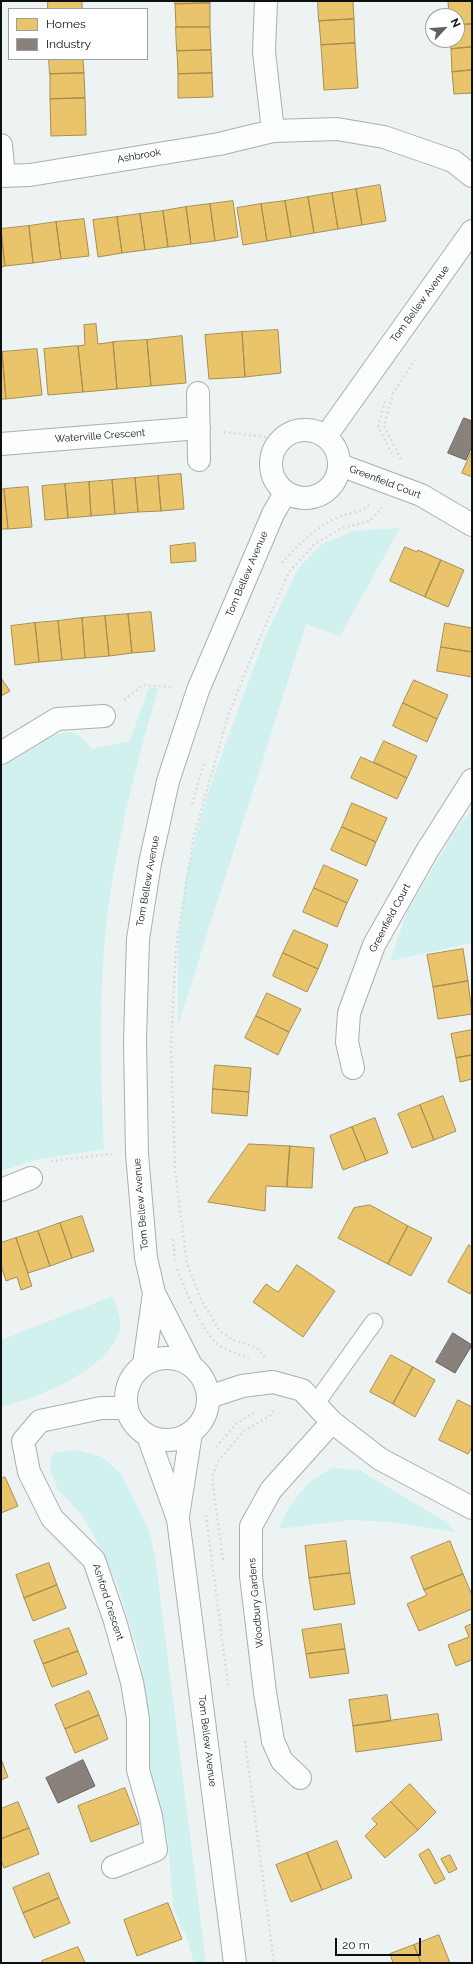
<!DOCTYPE html>
<html>
<head>
<meta charset="utf-8">
<style>
	body { margin:0 }
	#map { position:relative; width:473px; height:1964px; overflow:hidden; background:#edf3f2; font-family:Raleway,sans-serif }
	canvas { display:block }
	.frame { position:absolute; inset:0; border:2px solid #0d1111; pointer-events:none }
	.legend { position:absolute; left:8px; top:8px; width:140px; height:52px; box-sizing:border-box; background:#fff; border:1px solid #9ea0a0; margin:0; padding:5px 7px; list-style:none; font-size:12px; color:#0d1111 }
	.legend li { display:flex; align-items:center; gap:8px; height:20px }
	.legend b { width:20px; border:1px solid #9ea0a0 }
	.north { position:absolute; left:425px; top:8px; width:40px; height:40px; box-sizing:border-box; background:#fff; border:1px solid #9ea0a0; border-radius:50%; rotate:64deg; font-size:11px; font-weight:700; line-height:16px; text-align:center; color:#0d1111 }
	.north::after { content:''; display:block; margin:auto; width:14px; height:18px; background:#5b6060; clip-path:polygon(50% 0,100% 100%,50% 72%,0 100%) }
	.scale { position:absolute; left:335px; top:1938px; width:86px; height:18px; box-sizing:border-box; border:2px solid #0d1111; border-top:0; padding-left:5px; font-size:12px; line-height:14px; white-space:nowrap; color:#0d1111; -webkit-text-stroke:3px #fff; paint-order:stroke }
</style>
</head>
<body>
<div id="map">
<canvas width="473" height="1964"></canvas>
<div class="frame"></div>
<ul class="legend">
<li><b style="height:11px;background:#e9c46a"></b>Homes</li>
<li><b style="height:11px;background:#8a817c"></b>Industry</li>
</ul>
<div class="north">N</div>
<div class="scale">20 m</div>
</div>
<script>
const g = document.querySelector('canvas').getContext('2d');
g.lineJoin = 'round';
function paint(path, color) { g.fillStyle = color; g.fill(path, 'evenodd'); }
function strokePath(path, color, width, dash) { g.strokeStyle = color; g.lineWidth = width; g.lineCap = dash ? 'butt' : 'round'; g.setLineDash(dash || []); g.stroke(path); }
function drawText(font, color, halo, rows, align = 'center') {
  g.font = font + ' Raleway,sans-serif'; g.lineWidth = 4; g.setLineDash([]); g.textBaseline = 'middle'; g.strokeStyle = halo; g.fillStyle = color; for (const [text, x, y, turn = 0] of rows) {
    g.save(); g.translate(x, y); g.rotate((+turn || 0) * Math.PI / 180); g.textAlign = isNaN(turn) ? turn : align; if (halo) g.strokeText(text, 0, 0); g.fillText(text, 0, 0); g.restore();
  }
}
const green = new Path2D(`
	M400 528 340 636 306 624 178 1025V943L185 882 202 812 223 750 266 635 299 567 322 544 354 531Z
	M149 687 158 688C139 756 120 825 110 895 98 978 100 1065 104 1149L35 1160 1 1171V767C18 757 54 728 74 733 82 735 87 743 92 749L130 741Z
	M472 810V943L390 961 407 912 456 829Z
	M113 1296C116 1306 123 1321 119 1332 106 1370 38 1399 1 1406V1340Z
	M78 1450 102 1457 121 1474 149 1531 155 1556 206 1963H194L185 1931H182L173 1906 168 1841 158 1799 149 1776 147 1701 139 1654 116 1581 98 1544 83 1516 58 1490 51 1471 50 1459 55 1452Z
	M332 1468 359 1470 446 1522 456 1532 391 1522 351 1520 279 1529 289 1507 309 1482Z`);
const homes = new Path2D(`
	M48 1H82V9H48Z
	M175 1H210V3L175 4Z
	M318 1H353L354 19 319 21Z
	M472 1V24L457 25V16H449L448 2Z
	M210 3V27H176L175 4Z
	M354 19 355 43 321 45 319 21Z
	M472 24V47L451 49 450 40H457V25Z
	M176 27H210L211 50 177 51Z
	M355 43 358 88 324 90 321 45Z
	M472 47V70L452 72 451 49Z
	M211 50 212 73 178 74 177 51Z
	M49 59H83L84 73 50 74Z
	M472 70V93L454 94 452 72Z
	M84 73 85 98 50 99V74Z
	M212 73 213 97 178 98V74Z
	M85 98 86 135 51 136 50 99Z
	M380 185 386 221 362 225 356 189Z
	M356 189 362 225 338 229 332 193Z
	M332 193 338 229 314 233 308 197Z
	M308 197 314 233 291 237 285 201Z
	M233 201 238 237 215 241 210 204Z
	M285 201 291 237 267 241 261 204Z
	M210 204 215 241 191 244 186 207Z
	M261 204 267 241 243 245 237 208Z
	M186 207 191 244 168 247 163 211Z
	M163 211 168 247 145 250 140 214Z
	M140 214 145 250 122 253 117 217Z
	M117 217 122 253 98 257 93 220Z
	M84 219 89 256 61 259 56 222Z
	M56 222 61 259 33 263 29 226Z
	M29 226 33 263 5 266 1 229Z
	M1 232 5 266 1 267Z
	M96 324 98 344 113 342 117 389 83 392 78 346 85 345 84 325Z
	M278 330 281 373 245 377 242 332Z
	M242 332 245 377 209 379 205 335Z
	M182 336 186 383 151 386 147 340Z
	M147 340 151 386 117 389 113 342Z
	M78 346 83 392 48 395 44 349Z
	M37 349 42 395 6 399 2 352Z
	M1 352H2L6 399H1Z
	M472 451V477L462 473Z
	M181 474 184 509 161 511 158 476Z
	M158 476 161 511 138 512 135 478Z
	M135 478 138 512 115 514 112 480Z
	M112 480 115 514 91 516 89 482Z
	M89 482 91 516 68 518 65 484Z
	M65 484 68 518 45 520 42 486Z
	M28 487 32 527 8 529 4 489Z
	M1 489H4L8 529H1Z
	M195 543 196 561 171 563 170 546Z
	M405 547 417 552 418 550 441 560 425 597 390 581Z
	M441 560 464 570 448 607 425 597Z
	M151 612 155 651 132 653 128 614Z
	M128 614 132 653 109 656 105 616Z
	M105 616 109 656 85 658 82 618Z
	M82 618 85 658 62 660 58 621Z
	M58 621 62 660 39 662 35 623Z
	M35 623 39 662 15 665 11 626Z
	M445 623 472 628V652L441 647Z
	M441 647 472 652V677L437 671Z
	M1 678 10 691 1 696Z
	M414 680 448 695 437 719 403 703Z
	M403 703 437 719 427 742 393 726Z
	M384 741 417 756 407 778 374 762Z
	M361 757 407 778 397 799 351 778Z
	M352 803 387 818 376 842 342 827Z
	M342 827 376 842 366 866 331 850Z
	M324 865 358 880 347 903 314 888Z
	M314 888 347 903 337 927 303 912Z
	M294 930 328 945 318 969 283 953Z
	M463 949 468 981 433 987 427 955Z
	M283 953 318 969 307 992 273 976Z
	M468 981 472 1014 438 1019 433 987Z
	M267 993 301 1009 289 1032 256 1016Z
	M256 1016 289 1032 278 1055 245 1038Z
	M472 1030V1055L456 1058 451 1034Z
	M472 1055V1079L460 1082 456 1058Z
	M215 1065 251 1068 249 1092 213 1089Z
	M213 1089 249 1092 247 1116 212 1113Z
	M443 1096 456 1131 434 1140 420 1105Z
	M420 1105 434 1140 412 1148 398 1114Z
	M375 1118 388 1153 366 1161 352 1127Z
	M352 1127 366 1161 343 1170 330 1136Z
	M249 1144 290 1146 287 1187 266 1186 265 1211 208 1202Z
	M290 1146 314 1148 312 1188 287 1187Z
	M370 1205 408 1226 388 1264 338 1238 354 1208Z
	M82 1216 94 1251 72 1258 60 1223Z
	M60 1223 72 1258 50 1266 38 1231Z
	M408 1226 432 1238 411 1276 388 1264Z
	M38 1231 50 1266 28 1273 16 1238Z
	M16 1238 32 1286 21 1290 17 1277 6 1281 1 1265V1243Z
	M469 1245 472 1247V1290L470 1294 448 1282Z
	M297 1265 335 1291 303 1337 253 1302 266 1284 278 1292Z
	M391 1355 413 1367 393 1404 370 1392Z
	M413 1367 435 1380 415 1417 393 1404Z
	M458 1400 472 1407V1447L468 1454 439 1440Z
	M5 1477 18 1506 1 1513V1479Z
	M346 1541 350 1573 309 1578 305 1546Z
	M450 1541 463 1574 424 1590 411 1557Z
	M49 1563 57 1585 24 1598 16 1575Z
	M350 1573 355 1604 314 1610 309 1578Z
	M463 1574 472 1595V1609L419 1631 407 1604 427 1595 424 1590Z
	M57 1585 66 1608 33 1621 24 1598Z
	M341 1624 345 1649 306 1654 302 1630Z
	M472 1624V1660L456 1666 448 1645 469 1637 465 1627Z
	M69 1628 78 1651 43 1664 34 1641Z
	M345 1649 349 1673 310 1678 306 1654Z
	M78 1651 87 1674 52 1687 43 1664Z
	M89 1691 99 1715 65 1729 55 1705Z
	M387 1695 391 1721 353 1726 349 1700Z
	M438 1714 442 1740 356 1752 353 1726Z
	M99 1715 108 1739 75 1753 65 1729Z
	M1 1759 8 1777 1 1780Z
	M410 1784 436 1812 418 1830 391 1802Z
	M125 1788 139 1824 91 1842 78 1806Z
	M18 1802 29 1828 1 1839V1809Z
	M391 1802 418 1830 385 1858 365 1836 377 1824 372 1819Z
	M29 1828 39 1854 4 1868 1 1860V1839Z
	M337 1841 352 1878 322 1890 307 1853Z
	M429 1849 445 1879 435 1884 419 1855Z
	M307 1853 322 1890 291 1902 276 1865Z
	M450 1855 457 1869 449 1873 441 1859Z
	M49 1873 59 1898 23 1913 13 1888Z
	M59 1898 70 1923 34 1938 23 1913Z
	M168 1903 182 1939 137 1956 124 1920Z
	M439 1935 450 1963H421L414 1945Z
	M414 1945 421 1963H393L390 1954Z
	M78 1947 85 1963H42V1961Z`);
const industry = new Path2D(`
	M464 418 472 421V446L466 460 448 453Z
	M453 1333 472 1345 455 1373 436 1362Z
	M83 1760 95 1786 58 1803 46 1778Z`);
const path = new Path2D(`
	M385 401 378 427 394 457
	M224 432 281 439
	M401 459 384 426 393 393 415 360
	M282 563C298 545 314 529 336 518 348 512 360 514 370 504
	M124 700 143 685 171 687
	M192 804 204 763
	M51 1161 112 1154
	M173 1239 175 1260
	M177 1269 192 1305
	M194 1310C212 1341 214 1347 249 1358
	M265 1357 256 1347 233 1340 220 1331 202 1301 187 1264 175 1170 171 1046 176 948 194 836 228 716 250 661 289 572 315 544 342 528 370 521 382 508
	M216 1447 237 1423 255 1412
	M206 1515 228 1685
	M223 1560 212 1478 218 1461 244 1431 271 1415 274 1410
	M245 1741 274 1963`);
const lane = new Path2D(`
	M316 1403 374 1322`);
const street = new Path2D(`
	M266 1 264 52 273 131
	M1 145 4 176
	M1 176 30 175 219 144 273 131 337 129 384 137 453 161 472 176
	M198 393 199 460
	M1 444 199 428
	M340 465 421 495 472 525
	M1 753 57 719 104 716
	M353 1068 347 1042 349 1013 374 945 427 851 472 780
	M1 1190 31 1178
	M209 1397 242 1386 273 1382 302 1390 332 1422 380 1459 472 1508
	M300 1778 282 1761 273 1741 265 1692 251 1576V1526L271 1490 332 1422
	M113 1867 156 1850 151 1816 138 1770V1719L132 1682 115 1621 94 1560 52 1518 29 1472 23 1441 40 1421 101 1408H126`);
const secondary = new Path2D(`
	M271 464a34 34 0 1 1 68 0a34 34 0 1 1-68 0Z
	M326 436 472 231
	M126 1399a41 41 0 1 1 82 0a41 41 0 1 1-82 0Z
	M144 1364 154 1293
	M191 1365 154 1293 146 1258 137 1154 135 1040 138 939 150 863 168 781 198 690 273 514 285 493
	M148 1436 178 1519 235 1963
	M178 1516 191 1433`);
const streetNames = [
	["Ashbrook",139,156,-10],
	["Tom Bellew Avenue",420,304,-54],
	["Waterville Crescent",100,436,-4],
	["Greenfield Court",385,482,21],
	["Tom Bellew Avenue",247,574,-67],
	["Tom Bellew Avenue",148,881,-80],
	["Greenfield Court",390,918,-62],
	["Tom Bellew Avenue",141,1204,-95],
	["Ashford Crescent",108,1602,72],
	["Woodbury Gardens",256,1603,-95],
	["Tom Bellew Avenue",207,1741,83]
];
paint(green, '#d0f1ed');
paint(homes, '#e9c46a');
strokePath(homes, '#a78e4f', 1);
paint(industry, '#8a817c');
strokePath(industry, '#645f5c', 1);
strokePath(lane, '#aaafae', 19);
strokePath(street, '#aaafae', 24);
strokePath(secondary, '#aaafae', 24);
strokePath(path, '#dadcdc', 2.5, [2, 3]);
strokePath(lane, '#fcfdfd', 17);
strokePath(street, '#fcfdfd', 22);
strokePath(secondary, '#fcfdfd', 22);
drawText('10px', '#0d1111', '#fff', streetNames);
</script>
</body>
</html>
